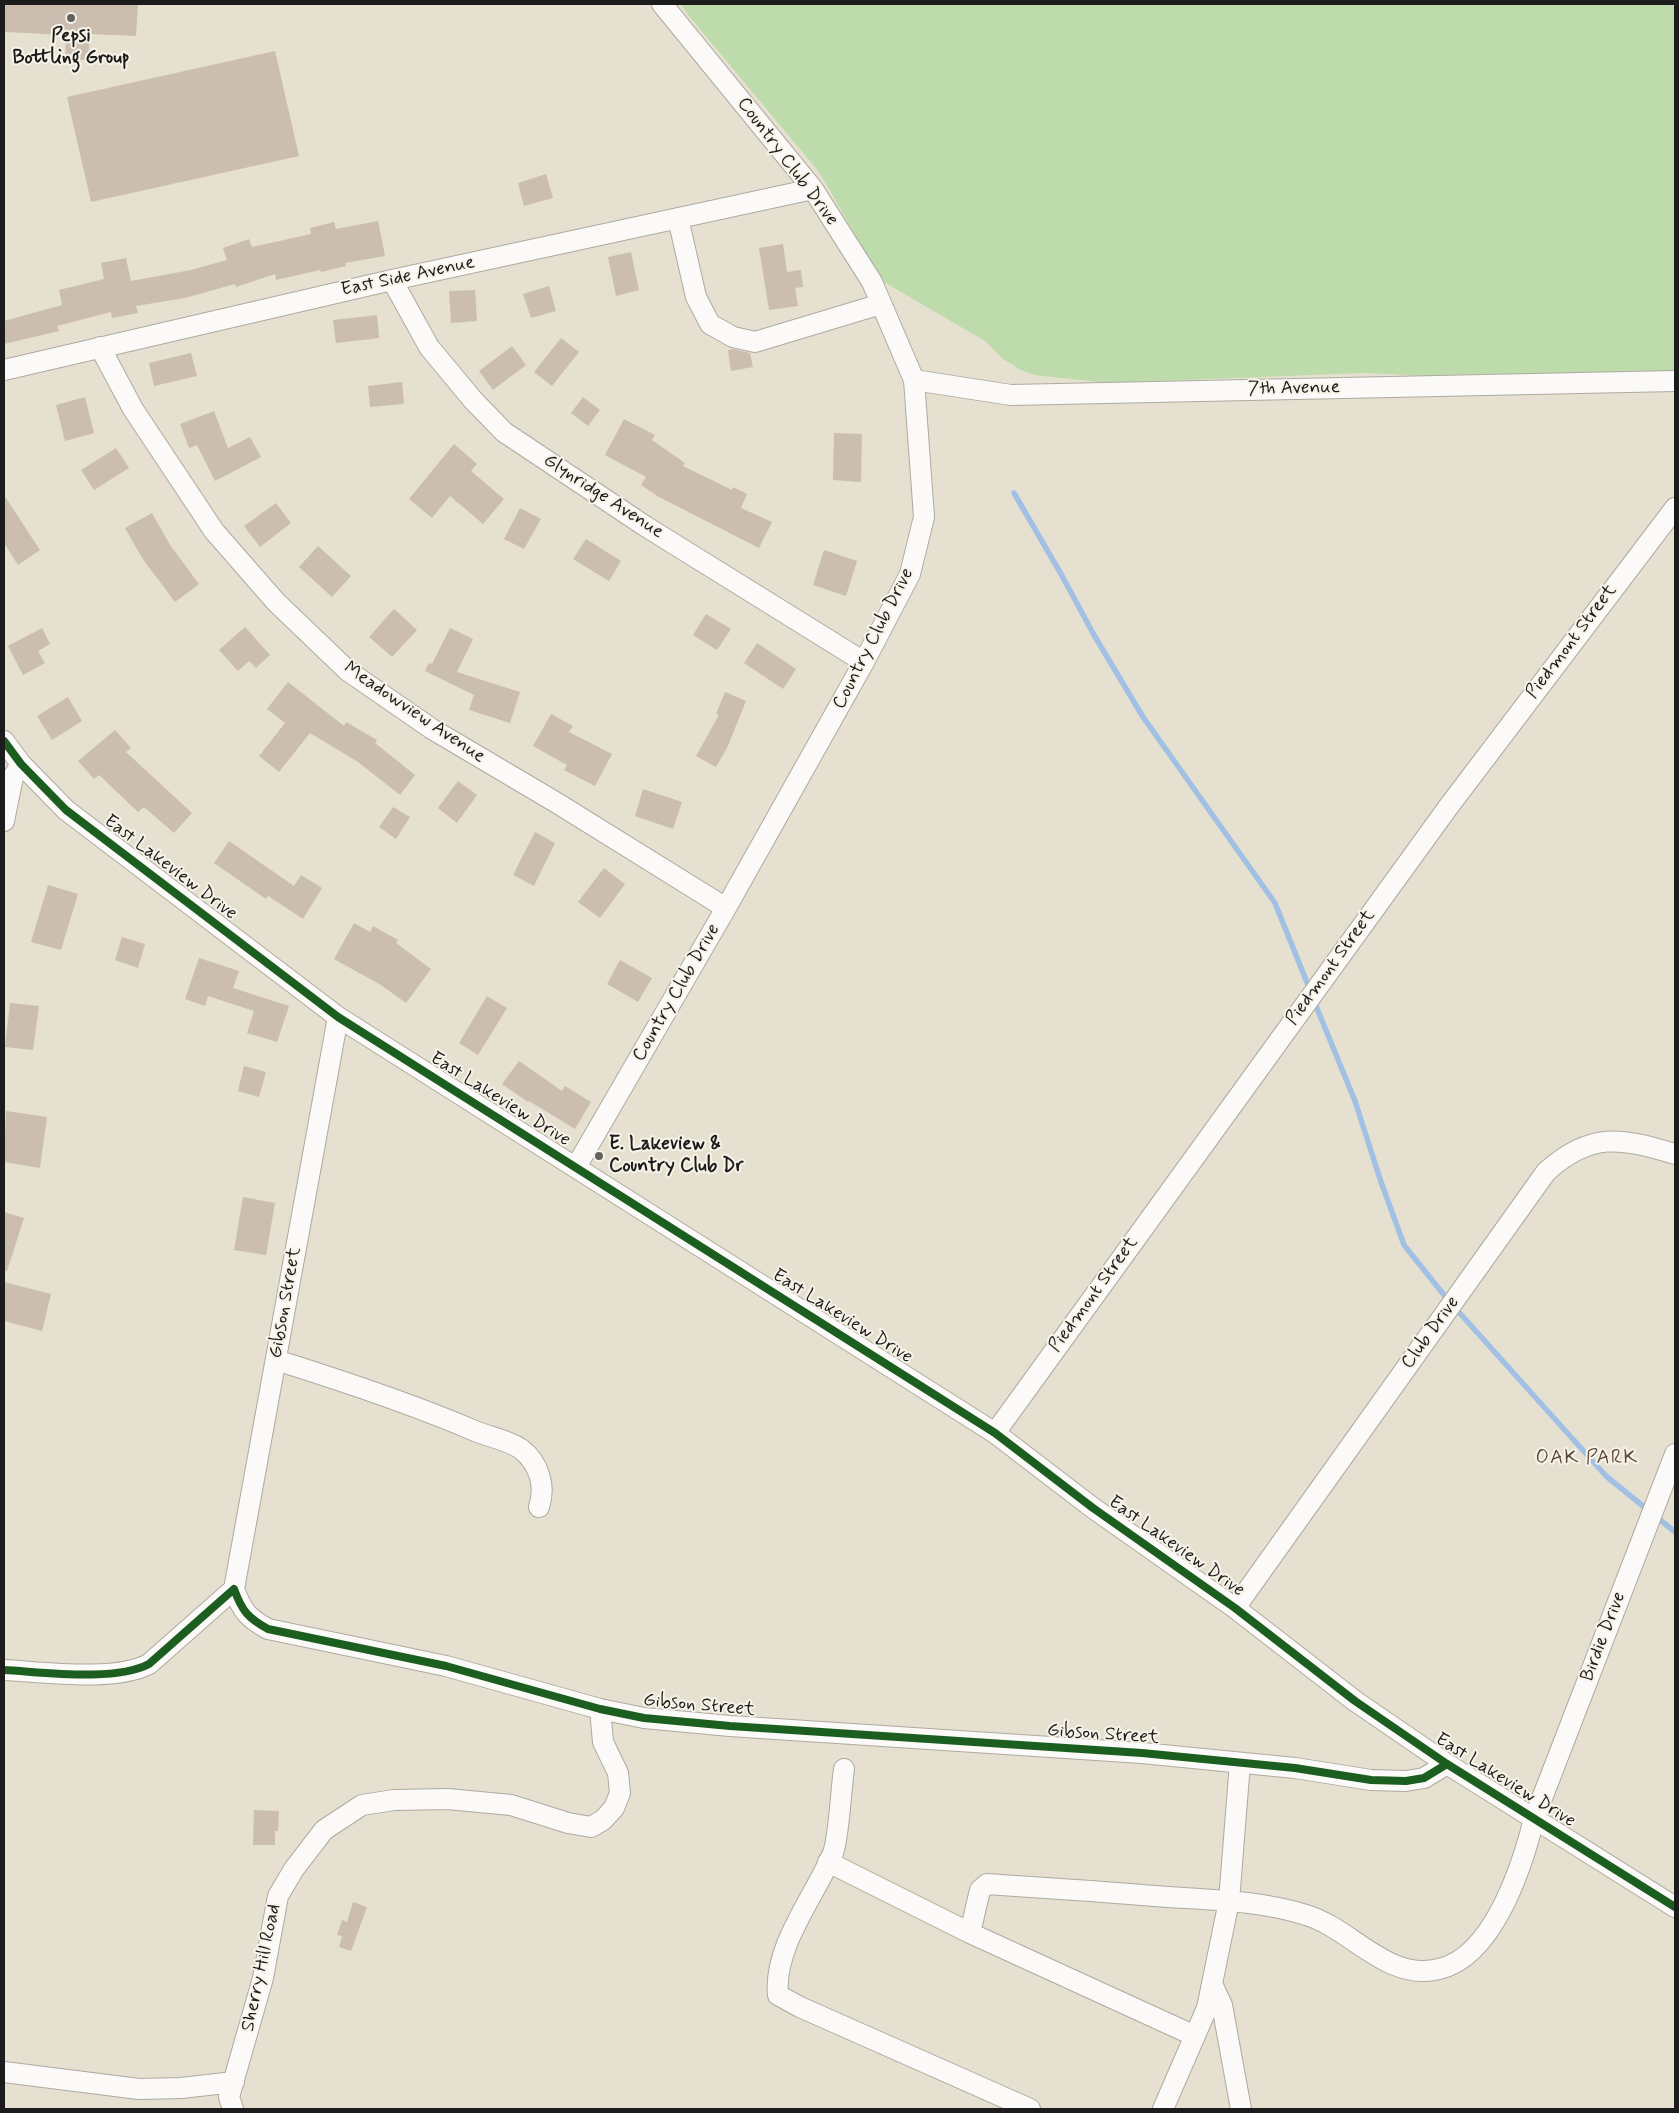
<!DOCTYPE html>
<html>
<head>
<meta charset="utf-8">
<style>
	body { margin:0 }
	#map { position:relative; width:1679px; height:2113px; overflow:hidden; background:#e6e0d0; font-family:Mynerve,sans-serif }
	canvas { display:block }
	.frame { position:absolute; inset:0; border:5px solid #1c1c1c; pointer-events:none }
</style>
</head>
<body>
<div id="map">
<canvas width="1679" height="2113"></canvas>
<div class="frame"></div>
</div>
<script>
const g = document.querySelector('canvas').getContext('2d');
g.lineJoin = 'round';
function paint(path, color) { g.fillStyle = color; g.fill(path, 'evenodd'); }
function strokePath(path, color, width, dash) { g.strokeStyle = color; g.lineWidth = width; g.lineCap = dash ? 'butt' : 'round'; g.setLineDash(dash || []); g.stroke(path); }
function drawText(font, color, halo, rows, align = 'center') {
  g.font = font + ' Mynerve,sans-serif'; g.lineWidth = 4; g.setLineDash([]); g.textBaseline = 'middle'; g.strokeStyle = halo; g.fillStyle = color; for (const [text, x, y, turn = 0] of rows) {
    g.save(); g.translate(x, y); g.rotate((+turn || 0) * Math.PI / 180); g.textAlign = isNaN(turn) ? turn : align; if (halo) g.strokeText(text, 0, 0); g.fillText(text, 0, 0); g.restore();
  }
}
const green = new Path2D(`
	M681 4H1675V374L1544 373 1493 379 1364 373 1108 383 1034 375 1021 370 1003 359 985 341 882 281 819 172 689 16Z`);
const stream = new Path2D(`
	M1014 493 1061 574 1094 635 1143 717 1275 903 1310 990
	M1314 1001 1355 1101 1380 1179 1404 1245 1448 1300 1606 1476 1675 1532`);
const building = new Path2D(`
	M4 4H138L136 36 90 34 88 60 65 59 66 35 4 32Z
	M275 51 299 156 91 202 67 97Z
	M546 174 553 198 524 206 518 183Z
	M378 221 385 256 345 263 346 266 321 272 320 270 276 280 275 274 236 287 235 284 185 298 136 306 138 313 112 318 111 312 57 326 59 331 4 344V321L62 305 59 290 104 279 101 263 126 258 131 281 191 270 227 260 223 248 249 239 252 247 311 234 310 228 334 222 336 229Z
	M783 244 787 272 801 270 803 287 795 288 798 306 769 310 759 248Z
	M631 252 639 290 616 296 608 257Z
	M549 286 556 311 531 318 523 294Z
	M475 290 477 321 451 323 449 291Z
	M377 315 379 338 336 343 333 320Z
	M561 338 579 352 552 386 534 372Z
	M512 346 526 365 493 390 479 371Z
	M733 349 750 353 753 367 731 371 728 350Z
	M191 353 197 376 154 386 149 363Z
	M402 382 404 404 370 407 368 386Z
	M85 397 94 433 65 441 56 405Z
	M583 397 600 410 588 426 571 413Z
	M214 411 228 448 250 437 261 457 215 481 197 445 189 448 180 424Z
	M624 419 655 435 652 440 685 463 683 466 732 490 733 487 747 494 741 508 772 522 759 548 659 497 641 485 646 477 605 455Z
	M834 433 862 434 861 482 833 480Z
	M454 444 477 464 471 471 504 499 483 524 450 496 432 518 409 499Z
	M116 448 129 468 94 490 81 470Z
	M4 495 40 550 18 565 4 543Z
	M276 503 291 523 260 547 244 526Z
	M520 508 541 519 524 549 504 539Z
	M152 513 170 545 199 584 175 602 142 558 125 528Z
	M586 539 621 561 609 581 573 559Z
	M318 546 351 576 332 597 299 567Z
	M824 550 857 561 846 596 813 585Z
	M394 609 417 630 392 657 369 637Z
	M706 614 731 629 717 650 693 635Z
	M245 627 270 655 256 668 249 661 238 671 219 650Z
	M42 628 50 644 38 651 45 663 23 675 8 646Z
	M450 628 473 639 457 672 520 692 510 723 469 710 474 695 425 671 429 663 432 664Z
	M757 643 796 669 783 689 744 663Z
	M288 682 344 726 346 722 377 740 375 743 415 775 400 795 358 762 310 733 279 772 259 756 285 723 267 709Z
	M725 692 746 701 727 748 716 767 696 756 719 715 716 714Z
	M68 697 82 721 52 740 37 716Z
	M551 714 573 726 569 732 612 754 595 786 564 770 567 765 533 746Z
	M115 730 131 748 126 752 192 813 174 833 144 807 138 812 99 775 94 779 78 761Z
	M458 781 477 795 457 823 438 808Z
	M643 789 682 802 673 829 635 816Z
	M393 807 410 817 396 839 379 827Z
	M535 832 555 843 534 886 513 875Z
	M229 841 294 886 301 875 322 888 303 919 268 896 266 899 214 863Z
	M604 868 625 884 600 918 578 902Z
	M48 885 78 894 61 950 31 942Z
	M354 923 370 932 373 926 398 940 396 943 431 969 406 1003 381 985 334 959Z
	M122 937 145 944 138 968 115 960Z
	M199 958 239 971 233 988 289 1006 277 1042 247 1033 254 1011 208 996 205 1006 185 999Z
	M620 960 652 978 638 1002 607 984Z
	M487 996 507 1008 478 1055 459 1043Z
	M10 1003 39 1006 33 1050 5 1047Z
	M519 1061 562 1091 565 1086 591 1102 575 1129 529 1101 528 1102 502 1084Z
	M244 1066 266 1072 259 1097 238 1091Z
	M6 1111 47 1117 40 1168 4 1162Z
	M243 1197 275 1203 266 1255 234 1250Z
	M4 1212 24 1218 7 1271H4Z
	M4 1282 51 1294 42 1331 4 1321Z
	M254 1810 279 1811 278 1831H275V1845H253Z
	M353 1902 367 1907 351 1951 339 1947 342 1936 337 1935 342 1920 347 1922Z`);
const minor = new Path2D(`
	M678 218 696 297 710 324 733 337 755 342 881 304
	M392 280 429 347 473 400 504 432 645 526 864 662
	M100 347 133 409 214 531 276 602 348 671 432 729 557 803 726 908
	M4 370 392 280 813 189
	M914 380 1011 395 1675 381
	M4 741 21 764 66 810 338 1017 995 1433 1093 1508 1235 1608 1355 1701 1447 1764 1675 1907
	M4 821 13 777 21 764
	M576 1167 726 908 864 662 910 574 924 517 914 380 872 282 813 189 662 4
	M276 1360C343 1381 410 1403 475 1431 489 1437 508 1440 521 1449 539 1463 546 1486 539 1507
	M995 1433 1449 806 1675 508
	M234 1589 338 1017
	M1235 1608 1546 1172C1591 1131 1621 1138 1675 1154
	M4 1670C43 1672 115 1682 149 1664L234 1589C242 1611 248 1618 268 1629L446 1666 600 1709 644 1718 730 1726 1142 1753 1295 1768 1371 1780 1406 1781 1424 1778 1447 1764
	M844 1769C841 1789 839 1837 833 1853 815 1896 773 1947 778 1995L800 2007 1030 2109
	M828 1862 970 1933 1195 2036
	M970 1933 980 1890 987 1884C1048 1888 1108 1892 1168 1897 1215 1900 1262 1901 1306 1915 1351 1928 1387 1982 1439 1969 1493 1957 1522 1867 1534 1819L1675 1454
	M1212 1984 1222 2005 1241 2109
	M4 2072 139 2089 181 2088 234 2082
	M233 2109 229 2097 263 1978 278 1896 294 1869 324 1830 362 1805 394 1800 448 1799 511 1805 568 1823 591 1827 603 1820 614 1808 620 1793 618 1773 603 1742 600 1709
	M1163 2109 1207 2008 1229 1901 1240 1763`);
const cycleway = new Path2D(`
	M4 741 21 764 66 810 338 1017 995 1433 1093 1508 1235 1608 1355 1701 1447 1764 1675 1907
	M4 1670C43 1672 115 1682 149 1664L234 1589C242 1611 248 1618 268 1629L446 1666 600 1709 644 1718 730 1726 1142 1753 1295 1768 1371 1780 1406 1781 1424 1778 1447 1764`);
const markers = [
	[71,18,5,"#63615b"],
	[599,1156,5,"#63615b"]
];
const poiNames = [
	["Pepsi",71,37],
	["Bottling Group",71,59],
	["E. Lakeview &",609,1145,"left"],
	["Country Club Dr",609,1167,"left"]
];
const streetNames = [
	["Country Club Drive",787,162,53],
	["East Side Avenue",408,277,-12],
	["7th Avenue",1294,389,-1],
	["Glynridge Avenue",603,497,33],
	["Country Club Drive",874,639,-63],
	["Piedmont Street",1572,642,-53],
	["Meadowview Avenue",414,713,34],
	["East Lakeview Drive",170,868,37],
	["Piedmont Street",1331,968,-54],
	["Country Club Drive",677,993,-60],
	["East Lakeview Drive",500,1100,32],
	["Piedmont Street",1094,1295,-54],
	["Gibson Street",286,1303,-80],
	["East Lakeview Drive",842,1317,32],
	["Club Drive",1431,1333,-54],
	["East Lakeview Drive",1176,1547,35],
	["Birdie Drive",1604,1637,-69],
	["Gibson Street",699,1706,5],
	["Gibson Street",1103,1735,4],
	["East Lakeview Drive",1505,1781,32],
	["Sherry Hill Road",262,1968,-78]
];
const neighbourhoodNames = [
	["OAK PARK",1587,1459]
];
paint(green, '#bedcab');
strokePath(stream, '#a1c0e4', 5.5);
paint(building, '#cbbdb0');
strokePath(minor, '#aeaaa0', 22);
strokePath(minor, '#fbfaf8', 20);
strokePath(cycleway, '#1b5e20', 8);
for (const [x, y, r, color] of markers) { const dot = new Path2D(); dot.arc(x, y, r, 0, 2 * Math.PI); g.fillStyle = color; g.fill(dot); strokePath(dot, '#f7f3e8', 2); }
drawText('bold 19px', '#1c1c1c', '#f7f3e8', poiNames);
drawText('19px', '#1c1c1c', '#f7f3e8', streetNames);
g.letterSpacing = '1px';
drawText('20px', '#5c473c', '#f7f3e8', neighbourhoodNames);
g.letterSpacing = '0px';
</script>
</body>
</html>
